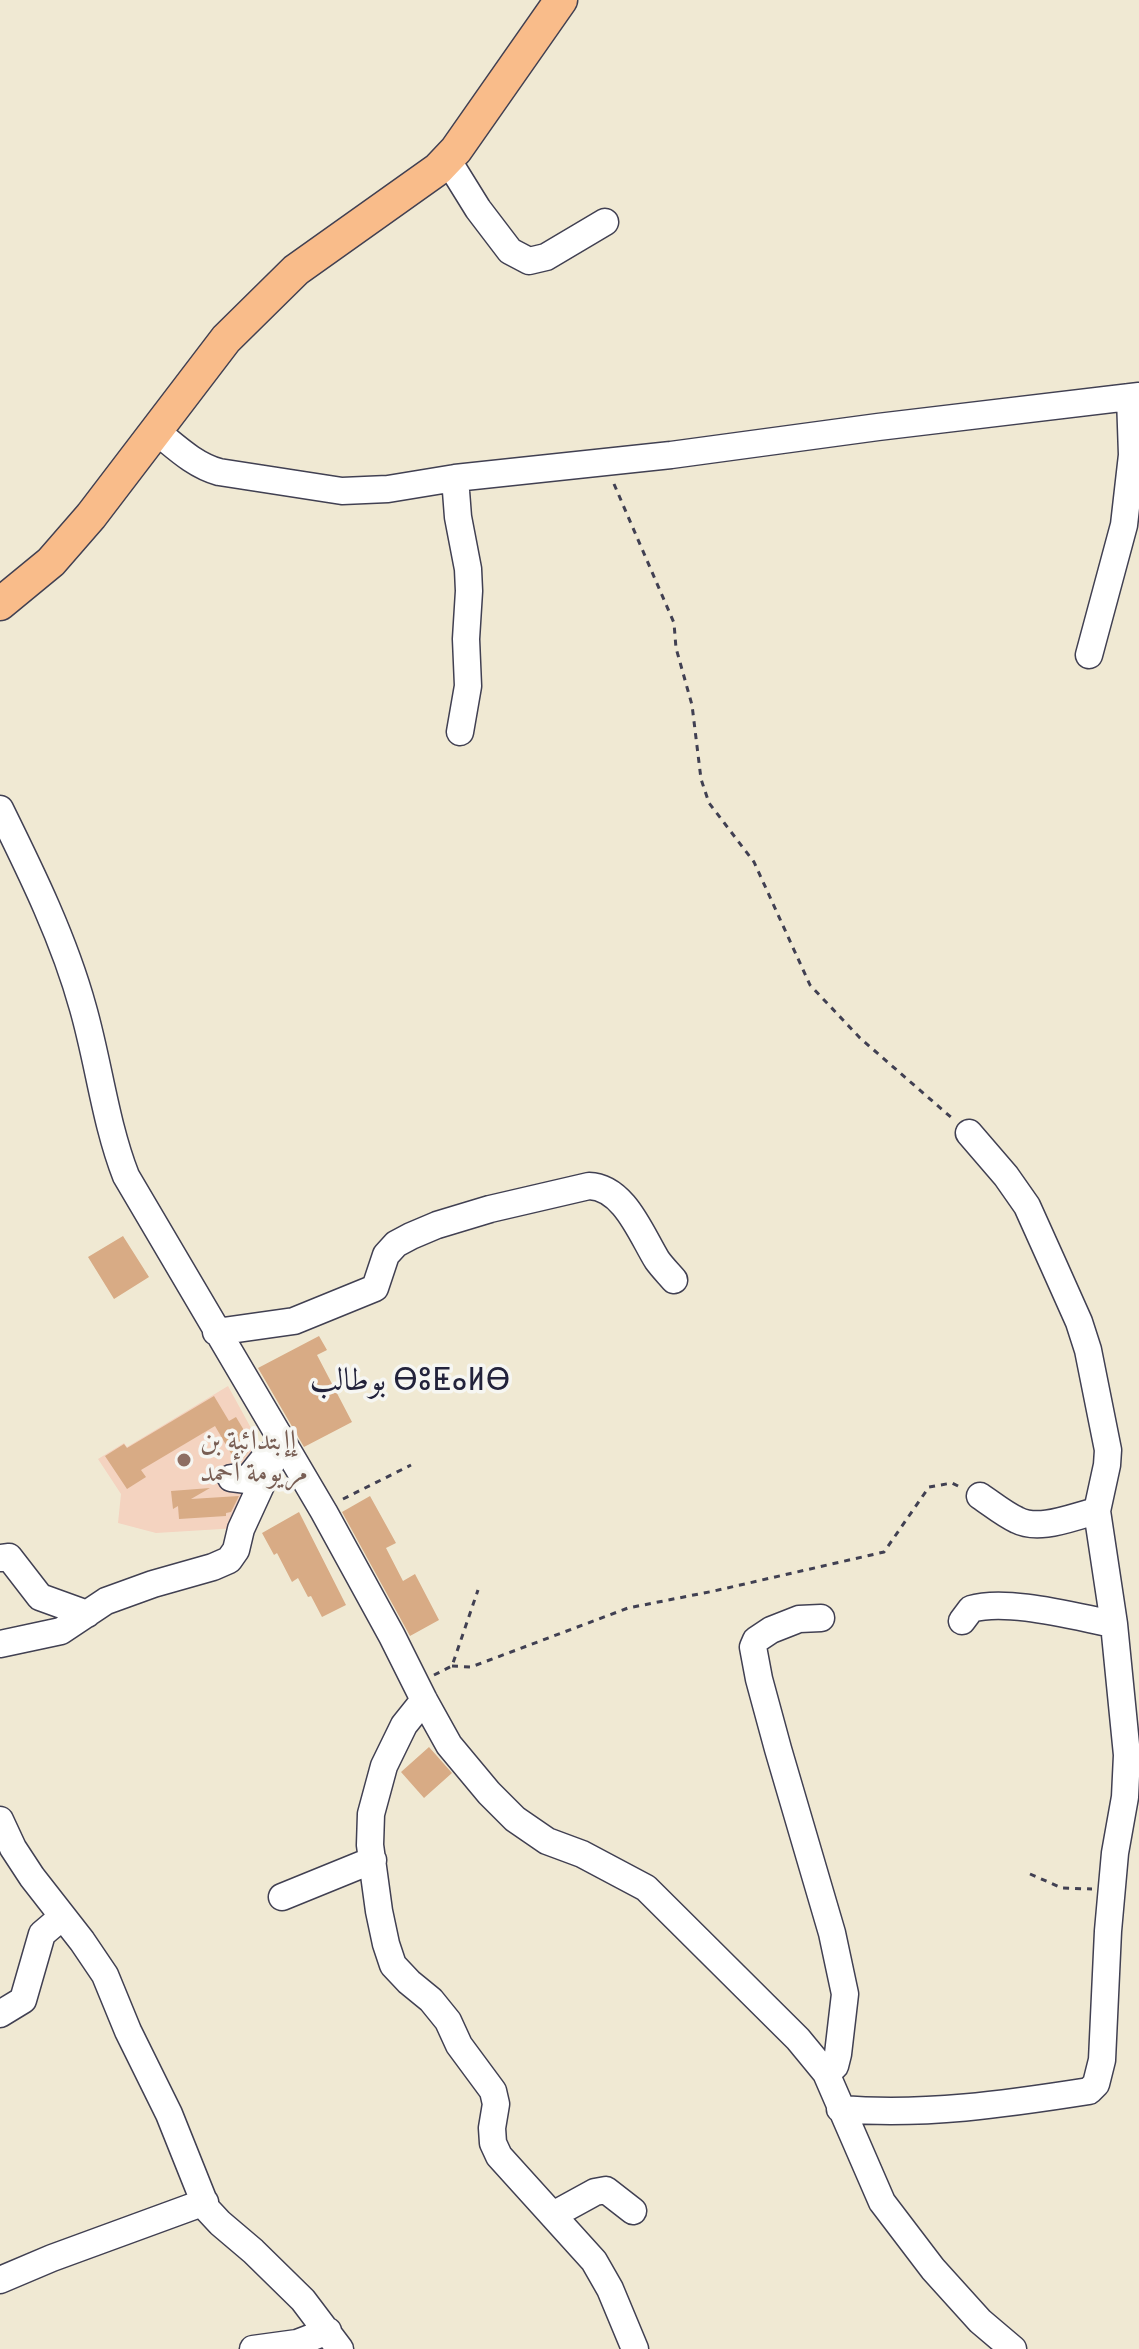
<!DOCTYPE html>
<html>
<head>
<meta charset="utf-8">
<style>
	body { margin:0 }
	canvas { display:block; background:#f0e9d3 }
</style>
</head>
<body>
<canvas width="1139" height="2349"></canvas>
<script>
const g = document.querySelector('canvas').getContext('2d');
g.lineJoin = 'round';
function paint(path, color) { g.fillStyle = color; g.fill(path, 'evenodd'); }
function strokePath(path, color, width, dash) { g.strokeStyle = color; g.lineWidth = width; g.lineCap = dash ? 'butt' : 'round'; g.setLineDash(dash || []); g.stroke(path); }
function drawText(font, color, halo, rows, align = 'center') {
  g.font = font + ' "Sorts Mill Goudy",Amiri,"Noto Sans Tifinagh",serif'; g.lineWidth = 7; g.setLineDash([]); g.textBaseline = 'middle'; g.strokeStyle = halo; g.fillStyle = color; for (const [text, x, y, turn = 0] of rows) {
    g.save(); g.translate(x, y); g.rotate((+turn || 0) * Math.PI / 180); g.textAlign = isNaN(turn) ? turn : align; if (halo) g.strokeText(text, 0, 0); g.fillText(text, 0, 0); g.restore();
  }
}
const built = new Path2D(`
	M228 1386 269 1461 238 1528 156 1533 118 1523 121 1494 98 1459 124 1443 127 1447Z`);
const building = new Path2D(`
	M123 1236 149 1277 114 1299 88 1257Z
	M319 1336 327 1350 317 1355 352 1422 304 1447 258 1368Z
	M214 1396 229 1421 236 1417 248 1437 242 1440 248 1452 240 1463 236 1462 215 1426 141 1470 146 1477 127 1489 105 1456 124 1444 127 1448Z
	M210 1488 191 1499 239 1496 231 1512 226 1513V1516L179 1519 178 1506 173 1509 171 1491Z
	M370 1496 396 1543 386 1548 403 1581 415 1574 439 1620 410 1636 342 1512Z
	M299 1512 346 1605 322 1617 311 1596 308 1597 298 1578 292 1582 277 1553 274 1555 262 1533Z
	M429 1747 452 1773 424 1798 401 1772Z`);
const path = new Path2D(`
	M614 484 674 623 676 648 692 705 701 779 709 803 754 862 810 985 860 1038 953 1119
	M343 1499 411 1465
	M452 1666 471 1667 628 1608 714 1591 884 1552 929 1487 952 1483 960 1487
	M434 1675 452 1666 478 1590
	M1030 1874 1062 1888 1092 1889`);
const minor = new Path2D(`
	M447 159 478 209 510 251 529 261 546 257 605 222
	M156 431C176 447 194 465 219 472L342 491 388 489 455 478 671 455 878 427 1139 396
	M455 478 458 517 468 569 469 591 466 639 468 686 460 732
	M1089 655 1124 525 1132 455 1130 397
	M0 809C32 874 64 939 83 1008 99 1064 105 1122 126 1176L324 1512 392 1636 424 1700 449 1745 489 1793 515 1819 547 1841 582 1854 646 1888 798 2039 826 2073 882 2202 933 2269 980 2321 1013 2349
	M216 1332 294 1321 375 1288 386 1255 396 1244 411 1236 437 1225 490 1209 589 1186C624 1187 641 1234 657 1260 662 1267 668 1273 674 1280
	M231 1478 247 1480 266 1456
	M980 1496C992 1504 1004 1514 1017 1520 1040 1532 1074 1516 1097 1511
	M0 1558 9 1557 40 1597 87 1614
	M821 1618 799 1619 771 1630 756 1640 753 1647 759 1679 778 1749 832 1933 845 1994 838 2054 835 2066 826 2073
	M962 1621 971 1609C1007 1598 1076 1617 1114 1624
	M0 1644 61 1631 106 1601 153 1584 213 1567 229 1560 236 1550 241 1529 281 1442
	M424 1700 404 1725 384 1766 371 1814 370 1845 379 1911 386 1944 393 1965 409 1982 431 2000 448 2021 459 2045 493 2091 496 2104 492 2128 493 2143 499 2156 594 2261 610 2289 635 2349
	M0 1820 13 1848 32 1877 82 1941 105 1975 128 2031 169 2114 207 2209 220 2223 253 2251 303 2300 340 2349
	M282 1897 373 1860
	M0 2014 23 2000 42 1934 62 1917
	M840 2109C924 2116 1006 2104 1089 2091L1096 2084 1102 2060 1108 1931 1115 1853 1125 1797 1127 1755 1114 1624 1097 1511 1107 1465 1108 1450 1088 1350 1079 1322 1054 1266 1027 1206 1006 1176 969 1133
	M553 2215 595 2192 606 2190 633 2211
	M0 2280 52 2258 205 2202
	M253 2349 297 2343 328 2331`);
const major = new Path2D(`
	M0 604 51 562 91 516 226 339 296 270 438 169 456 150 561 0`);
const markers = [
	[184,1460,8,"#8d6e63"]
];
const educationNames = [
	["إإبتدائية بن",200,1444],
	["مريومة أحمد",200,1476]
];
const quarterNames = [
	["بوطالب ⴱⵓⵟⴰⵍⴱ",410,1385]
];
paint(built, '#f4d3c0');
paint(building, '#d8ab85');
strokePath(minor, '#414052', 29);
strokePath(major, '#414052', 35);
strokePath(path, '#414052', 3, [6, 6]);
strokePath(minor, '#fff', 26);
strokePath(major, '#f9bc8a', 32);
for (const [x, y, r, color] of markers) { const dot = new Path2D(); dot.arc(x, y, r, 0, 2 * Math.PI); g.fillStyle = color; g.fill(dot); strokePath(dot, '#f6f6f2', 3); }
drawText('28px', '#785e54', '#f6f6f2', educationNames, 'left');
drawText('32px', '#22223b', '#f6f6f2', quarterNames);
</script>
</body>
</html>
